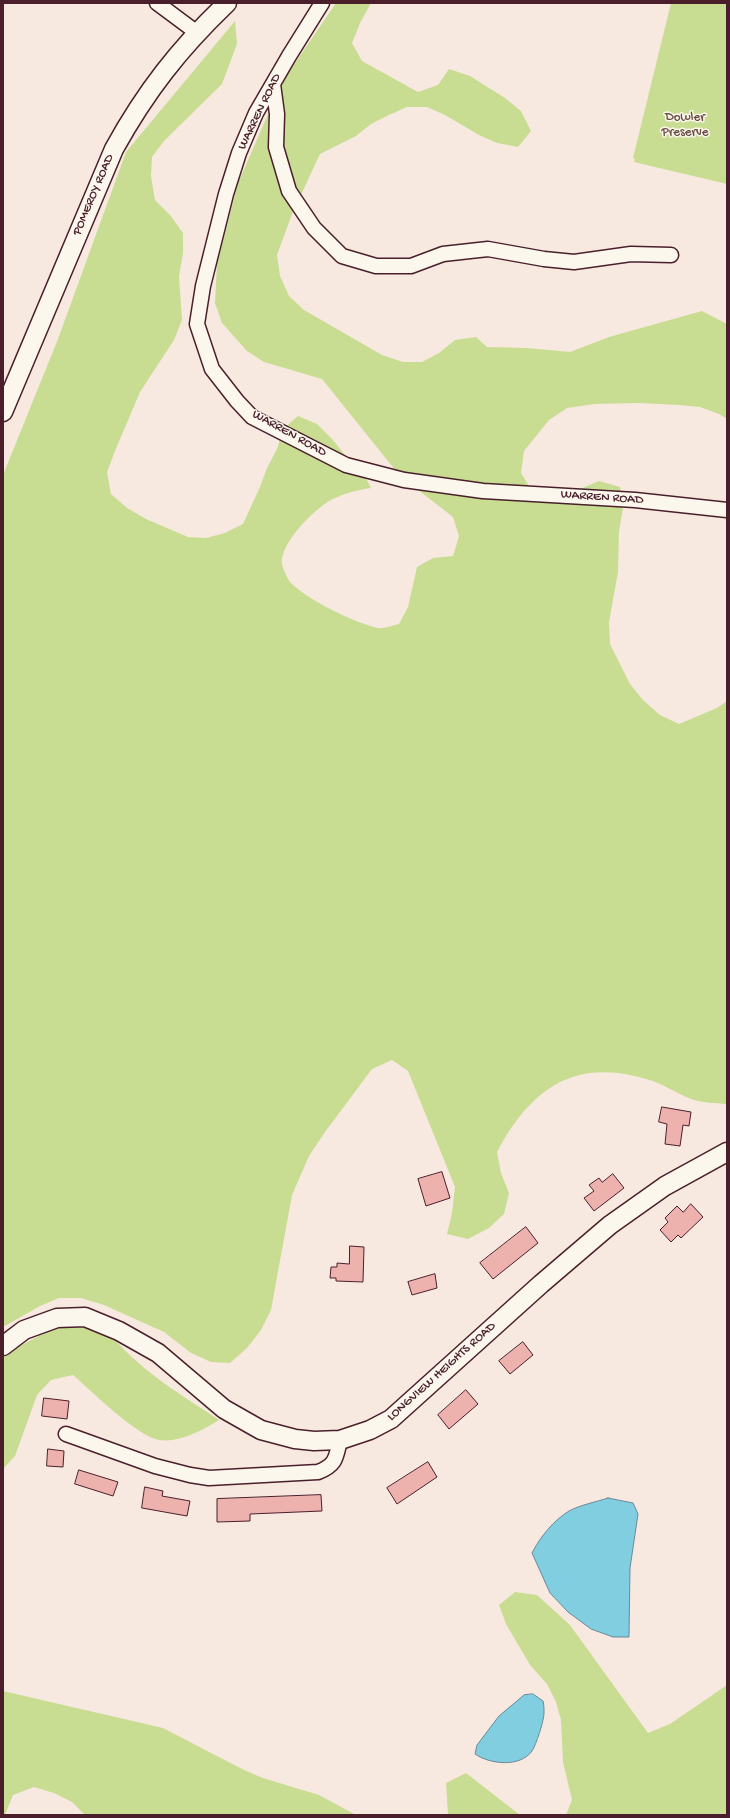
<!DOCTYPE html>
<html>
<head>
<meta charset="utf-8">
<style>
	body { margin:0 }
	#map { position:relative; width:730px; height:1818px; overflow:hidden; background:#f8e9e0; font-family:"Gochi Hand",sans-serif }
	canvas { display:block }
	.frame { position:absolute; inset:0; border:4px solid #4a1f2b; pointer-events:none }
</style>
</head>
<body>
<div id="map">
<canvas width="730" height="1818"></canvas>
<div class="frame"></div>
</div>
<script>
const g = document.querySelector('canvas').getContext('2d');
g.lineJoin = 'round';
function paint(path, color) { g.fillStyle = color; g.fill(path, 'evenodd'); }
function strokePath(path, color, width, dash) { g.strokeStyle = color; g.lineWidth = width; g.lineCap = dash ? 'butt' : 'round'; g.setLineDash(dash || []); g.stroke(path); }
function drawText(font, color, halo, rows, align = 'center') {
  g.font = font + ' "Gochi Hand",sans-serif'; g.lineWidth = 3; g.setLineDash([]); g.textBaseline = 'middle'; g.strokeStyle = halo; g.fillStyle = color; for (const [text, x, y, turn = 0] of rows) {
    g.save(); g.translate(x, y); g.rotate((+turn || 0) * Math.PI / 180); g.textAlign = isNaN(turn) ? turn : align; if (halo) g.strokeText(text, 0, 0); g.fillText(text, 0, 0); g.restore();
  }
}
const green = new Path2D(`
	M336 3H371L360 23 352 43 362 61 418 92 438 85 449 69 470 76 505 98 521 111 531 131 518 147 497 143 479 135 445 115 427 107H407L389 115 371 124 356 136 320 154 292 214 277 255 280 276 289 296 304 310 382 355 403 362H422L439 353 455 340 476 337 487 347 527 348 570 352 609 337 702 311 727 324V419L719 414 700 407 679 405 638 403 595 404 567 408 549 420 524 451 521 473 532 491 552 501 599 481 620 487 623 508 619 531 618 572 609 622 610 644 630 684 643 700 660 715 679 724 717 708 727 701V1104C716 1103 701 1103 691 1099 678 1094 666 1086 653 1081 577 1056 532 1086 497 1152L501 1173 509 1193 504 1214 489 1228 468 1239 447 1234 452 1213 455 1187 408 1071 392 1060 372 1069 325 1132 309 1156 292 1195 271 1310 261 1330 247 1348 230 1363 211 1362 191 1353 164 1332 104 1305 81 1298H59L40 1306 3 1327V475L58 339 126 152 235 21 237 44 222 84 164 141 152 157 151 176 155 200 170 215 183 233V253L179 276 182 320 174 340 140 392 115 451 107 472 111 494 127 508 146 519 188 537 206 538 225 533 243 524 260 487 267 468 277 449 283 429 298 416 317 424 333 440 345 455 361 469 371 488C358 490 345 493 333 499 316 507 279 544 282 564 283 569 288 580 291 583 306 599 357 624 378 628 384 629 393 625 399 624L408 607 417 567 433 558 453 556 459 536 453 517 400 476 322 379 264 362 247 351 222 323 215 303 217 264 238 183 282 82Z
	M671 3H727V184L634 162 635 159 633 158Z
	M62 1324C76 1326 92 1326 104 1333 117 1340 124 1350 134 1359 159 1382 191 1401 219 1420 203 1430 179 1443 159 1440 137 1436 91 1391 73 1375L51 1380 37 1395 15 1456 3 1469V1358L10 1351Z
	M515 1592 537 1595 570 1625 648 1733 670 1724 727 1685V1815H566L572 1800 563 1762 561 1720 556 1702 547 1684 530 1665 506 1624 499 1605Z
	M3 1691 163 1728 244 1770 263 1778 319 1795 356 1815H85L72 1802 54 1793 34 1787 13 1795 5 1815H3Z
	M466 1773 520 1815H448L446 1783Z`);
const water = new Path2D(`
	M608 1498 633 1503 638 1514 630 1568 629 1637H613L591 1629 568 1612 550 1593 532 1553C540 1537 554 1520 569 1511 580 1505 596 1502 608 1498Z
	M533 1694 543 1701C544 1705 544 1709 544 1713 544 1721 536 1745 532 1751 520 1768 489 1764 475 1754L477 1745 499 1716 524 1695Z`);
const building = new Path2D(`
	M662 1107 691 1112 689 1126 683 1125 680 1146 665 1144 667 1124 659 1122Z
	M442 1172 450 1198 426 1206 418 1179Z
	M613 1174 624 1188 594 1211 584 1198 594 1191 589 1185 599 1178 602 1182Z
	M691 1204 703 1217 681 1238 678 1235 671 1242 660 1230 668 1222 665 1218 677 1206 683 1212Z
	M526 1227 538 1243 493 1279 480 1263Z
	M350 1246 364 1247 363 1282 336 1281V1278H330L331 1267H337V1263L349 1264Z
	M435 1274 437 1288 412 1295 408 1282Z
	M523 1342 533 1355 510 1374 499 1361Z
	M466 1390 478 1404 449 1429 438 1415Z
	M44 1398 69 1401 67 1419 42 1416Z
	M48 1449 64 1451 63 1467 47 1466Z
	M428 1462 437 1477 397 1504 387 1488Z
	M79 1470 118 1482 113 1496 75 1484Z
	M145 1487 163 1491 162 1496 190 1501 187 1516 142 1508Z
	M321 1495 322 1511 250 1514V1521L217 1522V1499Z`);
const minor = new Path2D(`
	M157 3 196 32
	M322 3 289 56 256 113 239 153 226 194 203 286 197 324 212 369 237 401 252 417 346 465 404 480 483 491 635 500 727 510
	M273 84 277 114 276 147 289 191 314 228 342 256 376 266H411L443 254 488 249 544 259 574 262 631 254 671 255
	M66 1434 155 1466 190 1475 209 1478 318 1472C336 1465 336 1458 340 1440`);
const tertiary = new Path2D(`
	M3 412 114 149C146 91 179 49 227 3
	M3 1346 24 1330 57 1318 85 1317 119 1331 158 1353 224 1409 261 1430 295 1439 314 1441 340 1440 370 1430 391 1419 541 1284 610 1225 665 1186 727 1152`);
const streetNames = [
	["WARREN ROAD",260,112,-64],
	["POMEROY ROAD",94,195,-67],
	["WARREN ROAD",289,434,29],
	["WARREN ROAD",602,498,4],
	["LONGVIEW HEIGHTS ROAD",442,1372,-42]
];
const parkNames = [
	["Dowler",685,118],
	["Preserve",685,133]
];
paint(green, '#c8dd92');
paint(water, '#81cee0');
strokePath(water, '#6b8898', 1);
paint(building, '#edb1ae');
strokePath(building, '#4a1f2b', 1);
strokePath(minor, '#4a1f2b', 17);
strokePath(tertiary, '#4a1f2b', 21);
strokePath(minor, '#fbf7ec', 14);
strokePath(tertiary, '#fbf7ec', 18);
drawText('13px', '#4a1f2b', '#fbf7ec', streetNames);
drawText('13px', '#6a4e45', '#fbf7ec', parkNames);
</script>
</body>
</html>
